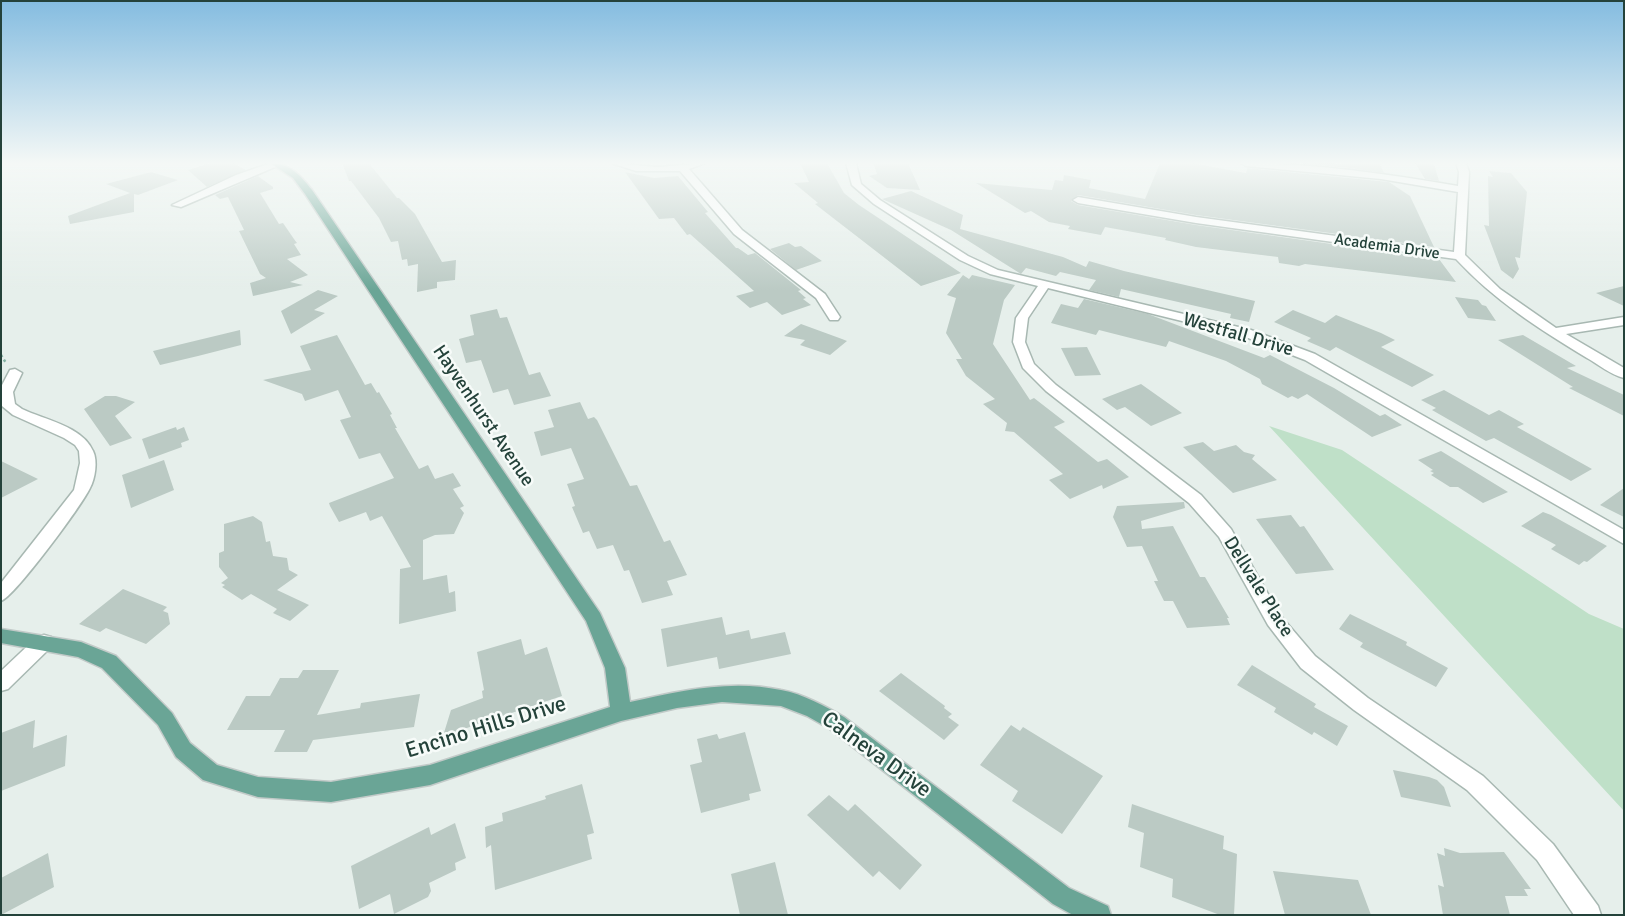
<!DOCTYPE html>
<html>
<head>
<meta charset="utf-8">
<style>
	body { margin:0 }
	#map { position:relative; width:1625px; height:916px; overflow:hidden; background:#e6efeb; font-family:Signika,sans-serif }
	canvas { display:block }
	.frame { position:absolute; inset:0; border:2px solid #24423a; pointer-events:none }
</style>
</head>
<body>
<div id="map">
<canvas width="1625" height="916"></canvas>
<div class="frame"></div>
</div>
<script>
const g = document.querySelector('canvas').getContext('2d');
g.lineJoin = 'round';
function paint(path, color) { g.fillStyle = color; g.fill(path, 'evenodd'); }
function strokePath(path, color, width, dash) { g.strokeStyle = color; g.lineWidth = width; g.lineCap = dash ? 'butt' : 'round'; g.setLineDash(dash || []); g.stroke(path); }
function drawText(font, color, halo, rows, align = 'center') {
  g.font = font + ' Signika,sans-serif'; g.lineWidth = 5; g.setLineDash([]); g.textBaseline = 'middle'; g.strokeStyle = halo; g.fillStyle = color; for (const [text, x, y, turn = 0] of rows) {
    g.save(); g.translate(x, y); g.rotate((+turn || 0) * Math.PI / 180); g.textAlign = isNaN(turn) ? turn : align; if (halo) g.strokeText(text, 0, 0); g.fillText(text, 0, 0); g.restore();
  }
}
const green = new Path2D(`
	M1269 426 1342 450 1589 614 1624 629V811Z`);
const building = new Path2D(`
	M210 163H233L246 170 207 187 188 170Z
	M342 163H369L397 198H399L415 214 442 262 456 260 455 280 437 282V288L417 292 418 264 408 266 407 259 402 260 398 241 391 242 379 218 351 181H349Z
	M800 163H827L844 193 859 205 961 273 921 286 815 204 818 203 794 183 809 182Z
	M873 163H908L920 190 887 188 869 176 877 174Z
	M1160 163H1191L1246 173 1247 168 1389 182 1410 196 1434 247 1196 215 1078 195 1071 201 1078 205 1196 225 1439 259 1456 282 1305 264 1299 266 1279 263 1278 257 1196 247 1165 240 1166 238 1105 227 1101 235 1068 229 1070 226 1049 222 1031 211 1025 213 976 183 1052 190 1055 180 1063 181 1064 175 1091 180 1089 188 1145 199Z
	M1296 163 1380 164 1384 173 1350 168Z
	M1415 163H1434L1439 181 1425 179Z
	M1489 171 1511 173 1527 192 1520 258 1515 257 1519 269 1513 279 1501 270 1484 225 1489 226 1488 176 1493 177Z
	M151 172 178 180 138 195 134 194V212L70 224 68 216 130 193 106 184Z
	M625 172 654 178 678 176 708 212 705 213 736 248H738L748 255 755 253 801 290 798 291 806 298 803 299 811 305 782 315 767 302 750 308 736 296 754 291 690 234 687 235 674 218 659 219Z
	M258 176 273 187V189L260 193 279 224 283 223 294 239 297 243 294 244 301 255 287 259 308 275 290 282 303 285 253 296 250 283 266 278 260 274 239 231 244 230 228 197 220 199 215 195Z
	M911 191 963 215 960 229 1063 257 1086 267 1089 261 1124 271 1255 301 1249 322 1230 318 1231 314 1121 289 1119 297 1089 290 1096 280 1060 272 1056 276 1026 268 1021 274 951 230 882 199Z
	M789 243 795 247 801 246 822 261 796 270 770 249Z
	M963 275 969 279 972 275 1015 285 1004 300 993 344 1030 400 1034 398 1065 422 1054 427 1098 462 1107 459 1129 477 1103 489 1102 485 1070 499 1049 480 1063 474 1014 432 1005 431 1007 423 983 404 995 399 966 376 956 359H962L946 333 956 298 947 295Z
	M1624 286V306L1596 293Z
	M318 290 338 296 314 310 325 313 291 334 281 311Z
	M1455 297 1478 300 1482 305 1486 306 1496 321 1468 318Z
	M1084 299 1148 314 1264 358 1270 355 1334 388 1380 416 1385 414 1402 425 1372 437 1307 394 1298 399 1292 396 1288 398 1262 384 1260 379 1226 361 1169 341 1166 347 1099 330 1096 335 1051 323 1061 304 1078 308Z
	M497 309 500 318 507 317 529 375 540 372 551 396 514 405 508 389 493 393 481 360 466 363 459 339 474 335 470 315Z
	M1293 310 1325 323 1336 315 1381 333 1395 340 1381 347 1434 375 1412 387 1336 347 1330 351 1307 341 1311 338 1274 322Z
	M801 324 842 339 847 341 830 355 800 345 805 340 784 336Z
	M240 330 241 345 198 356 160 365 153 351Z
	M337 335 365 385 371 383 377 393 379 392 392 414 390 415 397 428H395L419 469 428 465 435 479 453 473 461 486 453 489 464 506 460 508 464 513 454 534 435 535 423 540V580L447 575 449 593 455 591 456 611 399 624 400 569 411 567 382 516 370 521 366 512 339 522 330 506 329 503 394 478 380 453 359 459 340 420 351 417 338 390 305 401 302 394 263 380 311 370 300 346Z
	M1523 335 1576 366 1567 368 1624 395V416L1569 388 1573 387 1498 340Z
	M1087 347 1101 375 1075 376 1061 348Z
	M1141 384 1182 413 1151 426 1125 407 1117 410 1102 399Z
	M1444 390 1489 415 1499 410 1524 424 1517 427 1592 469 1571 481 1494 438 1486 441 1432 410 1436 408 1421 400Z
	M105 396H116L135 402 115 416 132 438 110 446 84 409Z
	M580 402 588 419 594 417 597 420 630 486 637 485 664 542 670 540 687 575 667 581 673 595 642 603 629 570 624 571 613 545 597 549 589 531 583 533 572 507 575 506 567 484 584 479 571 448 541 456 534 432 554 427 548 410Z
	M176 427 177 430 184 427 189 440 181 443 182 447 149 459 142 439Z
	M1203 442 1214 451 1236 445 1244 452 1255 455 1252 459 1277 480 1233 493 1183 447Z
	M1441 451 1508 492 1483 503 1458 487H1450L1431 475 1434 473 1430 471 1433 470 1418 460Z
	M164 460 174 490 131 508 122 475Z
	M1 461 38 479 1 498Z
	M1624 488V517L1600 505Z
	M1184 502 1185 508 1141 521 1142 529 1173 526 1200 577H1205L1229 618H1227L1230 625 1187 628 1173 601H1164L1154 581H1158L1142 546 1127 547 1113 517 1117 506Z
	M1543 512 1551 515 1607 546 1587 562 1584 561 1579 565 1551 549 1556 545 1521 526Z
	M1291 515 1300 527 1304 526 1334 570 1296 574 1256 519Z
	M253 516 262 522 266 542 270 541 273 556 287 558 289 570 298 575 277 590 309 605 290 621 273 613 277 609 251 594 242 600 222 587 225 585 221 583 228 578 219 567V553L224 551V524Z
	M123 589 167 607 163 611 168 613 170 624 146 644 106 628 100 632 79 624Z
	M1350 614 1407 642 1406 645 1448 668 1436 687 1360 647 1363 643 1339 629Z
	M722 617 726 635 749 630 751 639 785 632 791 654 719 669 717 657 667 667 661 629Z
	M521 639 525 655 547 647 562 696 443 736 451 710 483 698 482 691 484 690 477 652Z
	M1252 665 1316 704 1314 707 1348 726 1337 746 1314 732 1312 735 1274 712 1276 708 1237 685Z
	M303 670H339L317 715 360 708 361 703 420 694 414 727 313 740 307 752H274L285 730H227L246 696H270L280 678H298Z
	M901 673 945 706 944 708 952 714 948 717 959 725 944 740 879 691Z
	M35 720 33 748 67 735 65 766 1 791V733Z
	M1011 725 1020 731 1023 727 1103 776 1062 834 1012 801 1018 791 980 765Z
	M745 732 761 791 749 794 750 800 701 813 690 765 702 762 697 739 717 734 719 739Z
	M1393 770 1429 777 1437 780 1444 787 1451 807 1401 797Z
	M582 784 594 833 587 835 592 859 495 890 491 845 486 848 485 827 503 821 502 813 546 799 545 796Z
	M829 795 848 811 855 804 922 865 900 890 879 871 873 877 807 815Z
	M1132 804 1224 836 1223 849 1237 854 1234 915H1220L1172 897 1173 879 1140 867 1144 833 1128 827Z
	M455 823 466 858 455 863 456 870 429 883 431 891 428 897 394 914 390 894 359 909 351 866 429 827 431 835Z
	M1444 848 1460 853 1504 852 1531 889H1524L1528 896H1505L1510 915H1443L1438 885 1444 887 1437 853 1445 856Z
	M48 853 54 887 1 915V878Z
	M775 862 788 915H740L731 874Z
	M1273 871 1358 880 1371 915H1285Z`);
const path = new Path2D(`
	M1 355 6 363`);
const minor = new Path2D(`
	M271 163 282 164 181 207 172 205 236 175Z
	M611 163 658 167 705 163 689 169 742 230 825 294 840 317 838 320H830L816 298 734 234 680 171H636Z
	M846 163H856L861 184 880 200 968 256 998 270 1251 330 1315 354 1624 530V544L1305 360 1243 336 1048 288 1028 318 1025 342 1034 364 1056 385 1201 495 1231 529 1280 615 1315 656 1368 698 1483 776 1553 844 1598 906 1601 915H1574L1537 860 1467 790 1354 710 1301 668 1268 625 1219 537 1189 503 1046 391 1023 368 1013 342 1016 318 1038 286 990 274 960 260 874 204 852 185Z
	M1241 163C1314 163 1387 174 1458 186L1459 172 1456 163H1466L1469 172 1465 255 1500 289 1556 328 1624 317V325L1566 334 1624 368V378C1611 375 1598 364 1587 358 1539 329 1494 300 1456 259L1196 223 1078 203 1073 200 1078 197 1196 217 1454 252 1458 192 1381 179 1246 166Z
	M15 369 22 373 13 392 15 404 22 409C45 420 82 426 93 451 98 461 95 479 90 488 82 505 15 596 1 601V583L74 490 80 463 79 451 75 445 64 438 13 415 2 406 1 387 10 370Z
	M44 635 51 637 53 642 51 647 8 689 1 691V671L37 637Z`);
const major = new Path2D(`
	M270 163C290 163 301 176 312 190L600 613 625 668 630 702C678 691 731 679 781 690 803 694 825 706 844 717L1069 888 1108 906 1111 915H1073L1053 904 830 729 807 716 781 706 722 702 677 708 621 721 430 785 331 802 258 797 203 780 176 757 158 725 102 668 78 657 1 643V629L81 642 116 656 172 713 190 743 217 765 258 777 331 782 430 765 610 707 605 668 586 621 305 194 293 178Z`);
const farStreetnames = [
	["Academia Drive",1387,247,8]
];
const streetNames = [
	["Westfall Drive",1238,335,16],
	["Hayvenhurst Avenue",483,416,56],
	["Dellvale Place",1258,587,58]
];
const nearStreetnames = [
	["Encino Hills Drive",486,728,-17],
	["Calneva Drive",876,755,36]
];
paint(green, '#bfe0c8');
paint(building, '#bbcac4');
strokePath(minor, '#a8b8b2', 3);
strokePath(major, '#c2cac8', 3);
strokePath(path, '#86b3a5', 2.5, [2.5, 3]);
paint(minor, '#fff');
paint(major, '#6aa596');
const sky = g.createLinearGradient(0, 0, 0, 291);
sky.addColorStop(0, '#84bce0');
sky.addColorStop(0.56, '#f4f8f6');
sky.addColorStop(1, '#f4f8f600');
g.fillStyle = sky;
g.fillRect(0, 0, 1625, 291);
drawText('16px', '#24423a', '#f7fbf9', farStreetnames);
drawText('19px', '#24423a', '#f7fbf9', streetNames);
drawText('22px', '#24423a', '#f7fbf9', nearStreetnames);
</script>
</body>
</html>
